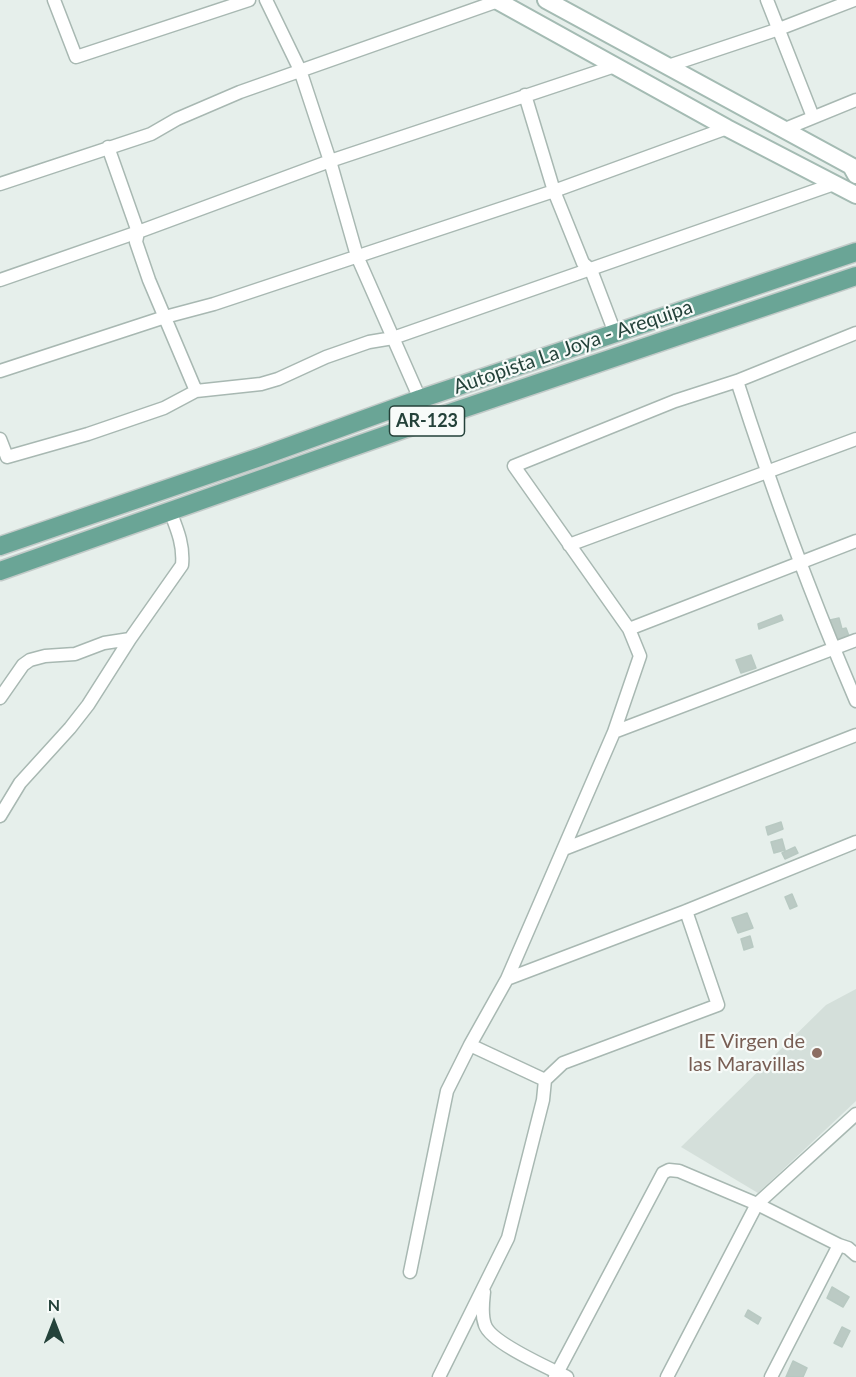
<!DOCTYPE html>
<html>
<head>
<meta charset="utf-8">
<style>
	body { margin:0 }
	#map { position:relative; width:856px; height:1377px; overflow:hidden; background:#e6efeb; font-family:Lato,sans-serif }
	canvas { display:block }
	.north { position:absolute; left:24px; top:1293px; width:60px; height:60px; -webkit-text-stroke:4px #f7fbf9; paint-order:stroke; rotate:0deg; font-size:16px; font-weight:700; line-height:24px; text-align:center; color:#24423a }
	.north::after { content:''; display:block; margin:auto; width:21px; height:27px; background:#24423a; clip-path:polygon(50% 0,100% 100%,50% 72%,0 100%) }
</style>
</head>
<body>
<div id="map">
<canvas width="856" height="1377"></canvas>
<div class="north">N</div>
</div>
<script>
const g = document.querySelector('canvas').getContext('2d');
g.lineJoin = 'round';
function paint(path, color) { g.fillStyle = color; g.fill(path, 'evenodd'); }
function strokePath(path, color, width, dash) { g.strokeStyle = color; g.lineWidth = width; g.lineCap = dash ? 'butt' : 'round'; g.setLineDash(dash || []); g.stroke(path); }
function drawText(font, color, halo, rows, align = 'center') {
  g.font = font + ' Lato,sans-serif'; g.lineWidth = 4.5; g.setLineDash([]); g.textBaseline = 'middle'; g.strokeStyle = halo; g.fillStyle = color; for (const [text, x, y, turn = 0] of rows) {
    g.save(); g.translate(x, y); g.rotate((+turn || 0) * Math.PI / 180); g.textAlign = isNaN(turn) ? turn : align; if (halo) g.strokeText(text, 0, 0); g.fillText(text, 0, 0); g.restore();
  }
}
const built = new Path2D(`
	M856 989V1101L758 1193 681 1147 826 1005Z`);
const building = new Path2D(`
	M781 615 783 620 759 629 758 624Z
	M839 618 842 629 846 628 849 636 836 639 830 620Z
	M751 655 756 668 741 673 736 660Z
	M781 822 783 829 768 835 766 827Z
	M782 839 785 850 774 853 771 842Z
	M795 847 798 853 785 859 782 853Z
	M792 894 797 906 790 909 785 897Z
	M747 913 753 928 738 933 732 918Z
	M750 936 753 947 744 950 741 939Z
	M832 1287 849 1297 843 1307 827 1298Z
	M748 1310 761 1318 758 1324 745 1316Z
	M842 1327 850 1331 842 1347 834 1343Z
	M793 1361 807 1368 803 1377H786Z`);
const street = new Path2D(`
	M54 0 76 57 249 0
	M266 0 300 70 330 161 357 256 420 399
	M767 0 813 117
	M668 66 779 29 854 0
	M525 95 554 191 583 263 591 270 615 333
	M785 129 856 100
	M108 147 138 232 136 242 149 280 196 391
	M0 184 151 134 177 119 240 92 498 1
	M0 280 138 232 330 161 615 66
	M0 371 165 317 214 304 554 191 727 128
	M737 381C772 490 811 596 856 701
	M0 439 7 457 88 434 164 408 196 391 261 384 278 379 326 357 369 342 393 338 834 184
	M569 545 856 439
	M629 629 856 541
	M0 698 23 665 30 660 45 656 75 654 104 643 130 639 182 565C184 545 177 529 170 511
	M614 732 856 640
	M0 816 20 783 70 728 88 705 130 639
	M564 849 856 735
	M507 979 686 911 856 842
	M470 1045 545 1080
	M410 1272 447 1091 470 1045 507 979 614 732 640 656 629 629 514 466 675 401 737 381 856 333
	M484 1292C483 1302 481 1314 485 1325 491 1343 549 1368 567 1377
	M439 1377 508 1238 543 1100 545 1080 563 1063 718 1005 686 911
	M555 1377 663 1173 669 1170 679 1171 757 1204 839 1245 848 1248 856 1255
	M667 1377 757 1204 856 1114
	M771 1377 839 1245`);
const secondary = new Path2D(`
	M496 0 727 128 856 195
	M546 0 851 166 856 175`);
const primary = new Path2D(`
	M0 546 260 457 420 399 856 252
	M0 571 432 419 856 276`);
const markers = [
	[817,1053,6,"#8d6e63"]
];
const shields = [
	[427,421,75]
];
const shieldNames = [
	["AR-123",427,421]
];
const streetNames = [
	["Autopista La Joya - Arequipa",573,347,-19]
];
const educationNames = [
	["IE Virgen de",805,1042],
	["las Maravillas",805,1065]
];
paint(built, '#d4dfda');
paint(building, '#bbcac4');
strokePath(building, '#b8c9c2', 1.5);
strokePath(street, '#a8b8b2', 15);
strokePath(secondary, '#a4bbb3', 20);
strokePath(primary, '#c2cac8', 21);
strokePath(street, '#fff', 12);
strokePath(secondary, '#fff', 16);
strokePath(primary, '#6aa596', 18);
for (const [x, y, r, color] of markers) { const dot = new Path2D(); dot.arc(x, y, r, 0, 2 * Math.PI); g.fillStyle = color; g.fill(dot); strokePath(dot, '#f7fbf9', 2); }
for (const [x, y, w] of shields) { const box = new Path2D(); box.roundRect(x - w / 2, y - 15, w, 30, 4.5); g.fillStyle = '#f7fbf9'; g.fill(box); strokePath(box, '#24423a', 1.5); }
drawText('bold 18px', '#24423a', null, shieldNames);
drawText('20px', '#24423a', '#f7fbf9', streetNames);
drawText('20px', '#785e54', '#f7fbf9', educationNames, 'right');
</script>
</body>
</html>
